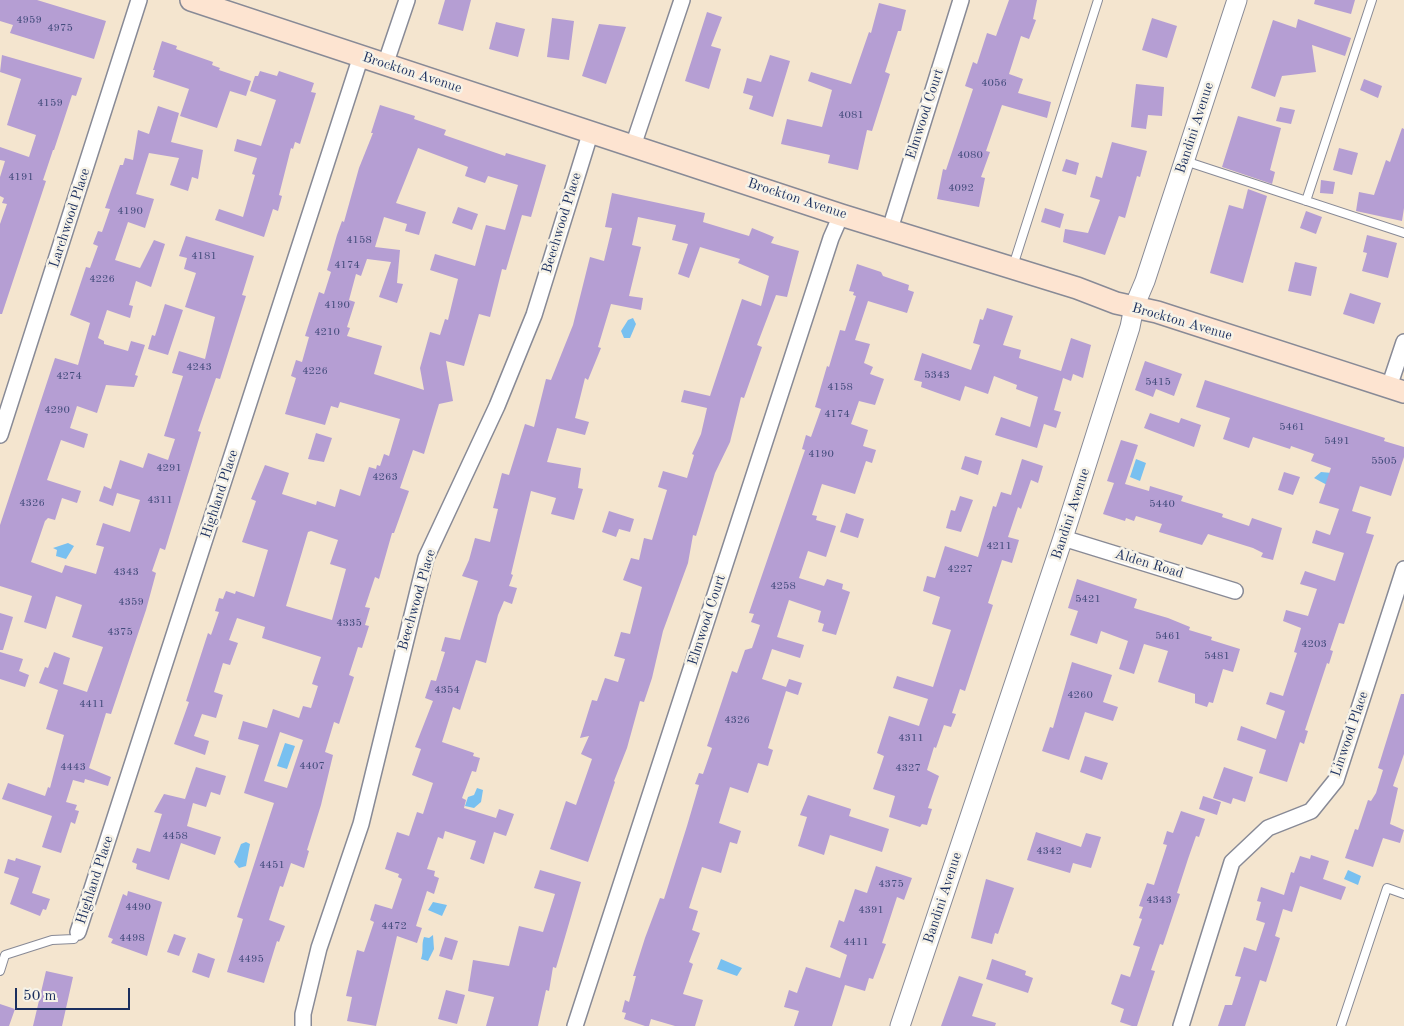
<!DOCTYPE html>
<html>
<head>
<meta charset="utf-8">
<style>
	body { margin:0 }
	#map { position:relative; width:1404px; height:1026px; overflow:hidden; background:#f4e5cf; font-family:"Old Standard TT",serif }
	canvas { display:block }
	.scale { position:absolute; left:15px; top:988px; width:115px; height:22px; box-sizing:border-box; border:2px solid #1b2f5e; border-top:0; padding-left:6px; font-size:15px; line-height:18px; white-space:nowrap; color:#1b2f5e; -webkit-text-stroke:4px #f7f3e8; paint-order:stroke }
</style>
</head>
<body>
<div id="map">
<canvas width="1404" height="1026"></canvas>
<div class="scale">50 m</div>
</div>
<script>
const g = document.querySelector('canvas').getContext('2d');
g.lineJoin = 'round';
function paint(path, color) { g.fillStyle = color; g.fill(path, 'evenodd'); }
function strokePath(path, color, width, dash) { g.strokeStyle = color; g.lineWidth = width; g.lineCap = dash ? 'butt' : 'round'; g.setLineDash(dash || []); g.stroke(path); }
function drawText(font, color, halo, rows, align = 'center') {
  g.font = font + ' "Old Standard TT",serif'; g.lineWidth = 5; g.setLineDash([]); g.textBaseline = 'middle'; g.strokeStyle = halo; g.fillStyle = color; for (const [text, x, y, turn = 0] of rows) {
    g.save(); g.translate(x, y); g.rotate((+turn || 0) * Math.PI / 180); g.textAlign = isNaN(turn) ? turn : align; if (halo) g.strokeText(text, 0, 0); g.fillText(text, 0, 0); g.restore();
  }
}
const water = new Path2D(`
	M633 318 636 324 630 338H624L621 331 628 320Z
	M1136 459 1146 463 1140 481 1130 477Z
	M1321 472 1332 473 1327 485 1314 478Z
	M68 543 74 546 66 559 56 556 57 550 53 548Z
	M285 743 295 746 287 769 277 766Z
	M477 788 483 790 481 802 474 808 465 806 468 797 474 795Z
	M246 842 250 844 246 866 239 868 234 862 241 844Z
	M1348 870 1361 876 1358 885 1344 879Z
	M433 902 447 905 442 916 428 910Z
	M433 935 434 949 428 961 421 959C424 951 421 945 424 937L429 938Z
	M721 959 742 968 737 976 717 969Z`);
const building = new Path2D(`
	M0 0H37L106 21 94 59 10 33 13 25 0 21Z
	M445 0H471L463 31 438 24Z
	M1009 0H1037L1033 19 1036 20 1029 39 1021 36 1009 74 1023 79 1018 93 1051 102 1047 118 1002 105 986 151 990 152 981 177 985 178 979 207 937 199 943 169 946 170 973 89 965 86 973 62 977 64 987 33 996 36Z
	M1315 0H1355L1351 14 1314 4Z
	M879 3 906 10 901 31H898L885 72 890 74 872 131 867 130 858 170 828 163 830 155 781 144 787 119 822 127 832 90 808 81 811 72 851 84 869 32 871 33Z
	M707 12 722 17 711 46 721 49 709 89 685 81Z
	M552 18 574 21 569 60 547 57Z
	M1152 18 1177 26 1167 58 1142 50Z
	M1298 19 1351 38 1345 56 1312 45 1316 72 1282 76 1275 97 1251 88 1273 20 1296 28Z
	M496 22 525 29 518 57 489 49Z
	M599 24 626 27 606 84 582 76Z
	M162 41 177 46 176 49 213 62 212 65 220 68 219 70 251 81 246 96 230 91 217 128 180 116 189 89 153 77 155 70H153Z
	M2 55 82 78 76 96 72 95 54 150H53L43 180 46 181 2 314H0V224L7 204 2 203 4 198 0 196V177L5 161 0 160V147L29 157 36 135 7 125 21 79 0 72Z
	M770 55 790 61 773 117 749 109 753 96 743 93 747 78 761 82Z
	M260 71 277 76 279 71 314 83 311 92 316 93 300 144 295 142 293 149 291 148 279 195 282 196 278 211 273 209 264 237 215 220 219 209 243 217 255 175 252 174 257 158 234 151 237 139 261 146 276 100 250 91 255 76H258Z
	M1364 79 1382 86 1378 98 1360 90Z
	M1136 84 1164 87 1162 116 1148 115 1146 129 1131 127Z
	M380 105 415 116 414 119 446 130 444 135 505 156 506 153 546 165 531 217 522 215 506 270 502 269 490 317 479 314 464 366 446 361 453 401 439 404 424 454 413 450 400 488 409 491 394 533H392L379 579 375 577 365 607 370 608 365 625 369 626 362 648 358 647 349 675 354 677 339 724 334 722 325 752 333 755 321 805 307 850 309 851 304 868 291 863 283 887 280 886 269 920 285 926 279 942 277 941 264 983 227 972 243 919 237 917 274 803 244 793 259 745 238 739 243 721 267 728 273 709 299 718 303 706 311 708 318 686 312 684 321 657 262 638 265 627 237 618 229 640 238 643 230 665 223 663 214 692 223 695 216 718 202 714 194 736 209 741 205 755 174 744 189 702 186 701 208 633 211 635 219 612 215 611 219 598 223 599 226 591 235 594 236 591 254 597 268 550 242 542 256 501 251 499 265 465 289 473 282 494 316 505 317 501 335 507 340 489 360 496 369 467 376 469 377 465 380 466 384 454 389 456 400 419 340 402 338 408 331 406 325 425 285 414 296 378 291 376 296 360 302 362 309 337 305 336 319 292 324 294 331 272 327 270 337 235 342 221 344 222 359 168 373 133H371ZM418 148 468 167 465 176 485 183 488 176 518 185 505 230 486 225 475 266 435 254 430 270 458 279 448 320 445 319 440 335 430 332 420 368 424 390 374 374 382 346 347 336 350 328 347 327 355 302 349 300 356 274 361 276 367 259 391 262 379 297 397 303 403 284 397 283 400 250 375 247 384 217 407 224 405 231 419 235 426 212 396 203ZM311 531 338 540 330 564 346 569 332 620 286 606 308 532ZM280 732 303 740 287 788 264 781Z
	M158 106 179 113 171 142 203 150 198 179 192 177 188 191 170 185 179 158 149 153 136 194 154 199 145 228 128 222 115 260 140 268 154 240 165 244 151 287 136 281 129 305 133 306 130 318 107 310 98 338 104 341V344L128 351 131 341 145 345 135 375 138 376 134 387 106 385 97 413 77 406 70 428 88 434 84 448 61 440 47 480 81 491 77 503 62 498 55 520 48 518 45 521 31 562 62 573 65 565 96 574 104 547 96 545 103 523 130 532 140 500 117 493 113 506 99 501 104 486 111 489 120 460 143 468 148 453 168 460 175 439 164 436 183 376 172 373 179 351 205 359 215 317 185 307 196 273 184 269 187 258 179 256 186 236 254 256 242 295 246 296 220 379 216 378 198 431 201 432 165 550 160 548 152 571 156 573 146 610 111 714 106 713 89 768 111 777 108 786 85 779 84 783 73 780 66 802 77 805 75 810 79 811 75 824 71 822 61 853 42 847 52 816 2 799 8 783 45 796 48 787 50 788 64 735 46 729 58 690 39 683 45 667 48 668 54 652 70 658 63 684 87 692 103 647 72 637 82 605 56 596 46 629 24 622 32 596 0 586V525L55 358 78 365 90 323 70 315 86 267 90 268 98 246 93 244 98 231 102 232 110 209 105 208 120 165H123L125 158 133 160 138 130 149 134Z
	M1280 107 1295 110 1291 124 1276 121Z
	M1238 116 1281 128 1270 170 1275 172 1272 184 1222 167Z
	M1402 128 1404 129V208L1402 221 1356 211 1359 192 1374 195 1386 160 1390 162Z
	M1112 142 1147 151 1140 177 1137 176 1125 218 1119 216 1105 255 1063 242 1065 229 1088 233 1100 200 1090 197 1096 176 1102 178Z
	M1339 148 1358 153 1352 175 1333 170Z
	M1066 159 1079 163 1076 175 1062 171Z
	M1321 180 1335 182 1333 194 1320 193Z
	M1248 189 1267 196 1243 283 1210 273 1229 205 1243 209Z
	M612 193 705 213 703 222 749 236 752 228 774 237 771 243 799 251 787 297 776 295 757 345 762 347 744 398 741 397 730 442 715 473 696 536 693 535 688 563 663 631 652 678 644 702 640 701 627 748 614 781 615 782 588 862 550 849 566 801 576 805 592 759 581 754 589 736 580 738 592 700 597 701 605 678 618 682 625 659 614 656 621 632 630 634 642 587 623 580 631 558 639 560 644 538 652 540 667 490 658 487 663 471 687 478 694 455 692 454 701 434 707 408 681 402 684 390 710 396 742 299 761 306 769 276 738 263 740 259 700 247 689 278 678 274 688 244 672 240 676 225 638 217 632 245 641 247 629 296 643 298 641 310 611 304 598 347 601 348 588 380 585 378 575 418 589 422 585 435 557 428 547 462 581 468 578 488 583 489 574 520 551 514 556 498 531 491 511 574 513 575 509 586 517 588 512 604 504 601 498 615 486 663 476 660 460 710 453 707 442 742 474 753 473 756 480 758 476 772 472 771 462 798 466 800 464 808 496 818 499 809 514 814 506 836 494 832 484 864 470 859 476 841 445 831 443 839 438 837 427 869 435 871 434 876 439 878 434 894 427 891 416 926 422 928 417 943 397 936 376 1026 347 1021 352 997 346 996 357 950 364 952 374 922 370 920 375 904 392 909 402 879 398 877 399 874 385 869 397 832 409 836 417 812 423 814 433 783 412 775 421 749 415 747 433 701 425 698 431 680 436 681 445 652 441 651 445 637 460 640 478 581 462 576 469 560 475 538 490 542 498 509 493 508 502 473 509 475 525 424 534 427 546 379 551 380 573 325 590 257 604 261 612 228 605 227Z
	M458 207 478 214 472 230 452 223Z
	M1045 208 1064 214 1060 228 1041 222Z
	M1306 211 1322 217 1316 234 1300 228Z
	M1367 235 1397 243 1388 278 1362 271 1367 253 1363 252Z
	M1295 262 1317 267 1311 296 1288 291Z
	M857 264 881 272 883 276 909 285 908 290 914 292 907 313 868 301 855 340 870 344 864 363 873 367 870 374 884 379 875 405 859 401 851 424 868 430 863 446 876 450 872 463 866 461 855 494 822 484 812 515 817 516 816 520 836 526 826 557 808 551 799 578 824 586 827 579 843 584 842 589 850 592 836 635 822 631 824 624 818 622 821 611 789 600 777 637 804 645 800 658 772 649 762 679 786 687 789 679 802 683 798 695 786 691 768 748 773 750 768 766 758 763 748 793 730 787 719 823 741 831 737 844 730 842 721 873 702 867 689 908 698 911 692 930 700 933 689 962 693 964 683 994 703 1000 695 1026H675L651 1019 649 1026H645L624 1019 626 1013 622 1012 625 1000 629 1002 636 976H633L645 938 660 898 664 899 687 826 699 785 695 784 699 773 703 774 712 748 707 746 732 671 737 673 745 650 752 648 760 625 751 622 754 614 749 613 805 450 802 449 806 435 811 437 821 409 815 407 827 366 829 367 840 330 845 331 856 296 853 295 854 292 849 291Z
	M1350 293 1381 303 1374 324 1343 314Z
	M165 304 183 310 168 355 148 349 152 335 155 336Z
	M987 308 1013 316 1003 345 1021 350 1019 358 1061 371 1071 338 1091 345 1083 378 1073 374 1071 381 1063 378 1054 410 1061 412 1056 428 1044 424 1037 448 995 435 1001 417 1030 427 1038 397 1016 389 1017 385 994 376 988 394 965 386 960 401 921 387 922 382 914 380 922 353 971 370 980 345 973 343 980 319 983 320Z
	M1145 361 1182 374 1174 396 1156 389 1153 397 1135 390Z
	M1205 380 1385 438 1384 441 1404 447V457L1391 496 1360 486 1352 511 1371 517 1366 533 1374 535 1344 624 1339 623 1330 650 1333 651 1329 664 1327 663 1305 730 1308 731 1304 744 1300 742 1287 782 1259 773 1266 750 1237 740 1241 726 1276 739 1285 711 1266 704 1270 692 1283 696 1297 653 1294 652 1301 628 1283 621 1286 610 1308 616 1317 589 1300 584 1305 571 1335 581 1344 553 1312 543 1316 530 1330 535 1339 509 1319 503 1331 468 1311 461 1314 454 1291 446 1290 449 1253 437 1249 448 1223 439 1230 418 1196 407Z
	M1150 413 1179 423 1181 418 1201 425 1194 447 1144 428Z
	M316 433 332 438 324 462 308 459Z
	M1121 440 1138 445 1125 484 1149 491 1150 486 1183 496 1181 501 1223 514 1222 517 1249 526 1252 518 1282 528 1273 560 1261 557 1263 553 1253 548 1208 534 1202 545 1159 532 1162 524 1136 516 1134 521 1126 518 1125 521 1103 514 1114 483 1107 481Z
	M965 456 982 461 978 475 961 469Z
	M1022 459 1043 466 1038 483 1031 480 1021 509 1018 507 1008 537 1019 540 1012 563 1002 560 988 603 993 605 965 691 960 689 952 713 956 714 951 727 944 725 936 748 934 747 927 770 939 776 928 808 932 809 927 825 922 824 920 827 889 817 895 796 873 789 884 756 877 753 889 716 919 726 928 699 893 688 897 676 933 687 951 630 932 624 940 597 923 591 927 576 935 578 945 546 978 557 993 506 996 507 1001 492 1011 495Z
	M1284 472 1300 477 1293 495 1278 490Z
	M960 496 973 500 961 532 946 528 951 510 955 511Z
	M609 511 634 519 630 532 619 529 616 537 602 532Z
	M846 513 864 519 858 538 840 532Z
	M1077 579 1137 599 1134 608 1168 618 1190 627 1189 630 1212 637 1211 640 1240 649 1233 672 1223 669 1213 703 1209 702 1207 707 1195 703V694L1158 682 1168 651 1144 644 1134 674 1119 669 1128 641 1101 631 1097 644 1070 635 1078 611 1068 608Z
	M0 613 13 617 3 650H0Z
	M0 652 23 659 19 671 29 675 25 687 0 679Z
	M1072 662 1112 675 1103 702 1118 707 1113 721 1085 712 1069 760 1042 751 1050 727 1053 728Z
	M1401 694H1404V754L1393 786 1398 788 1390 824 1404 830 1400 843 1383 838 1373 867 1345 858 1355 829 1358 830 1368 800 1371 801 1376 793 1383 770 1378 768Z
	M1085 756 1108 763 1102 780 1080 772Z
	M196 767 226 776 220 795 211 792 206 807 193 803 187 826 221 837 215 855 181 843 169 880 136 869 137 864 132 862 137 848 150 852 162 814 154 812 164 794 185 799Z
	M1224 767 1253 777 1245 802 1233 798 1231 804 1213 798Z
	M808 795 851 809 849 816 889 829 882 852 830 835 824 855 798 846 807 817 800 815Z
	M1203 796 1221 802 1217 815 1199 809Z
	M1181 811 1205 819 1199 837 1196 836 1188 859 1177 893 1180 894 1163 945 1160 944 1151 970 1155 971 1137 1026H1132L1120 1022 1124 1009 1111 1004 1121 974 1130 977 1140 947 1133 945 1142 919 1139 918 1143 907 1139 906 1147 883 1154 885 1167 845 1163 844 1167 831 1173 833Z
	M1036 832 1081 847 1086 833 1101 837 1091 868 1073 863 1070 873 1027 860Z
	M1311 855 1329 861 1323 879 1346 887 1341 900 1300 886 1292 912 1283 909 1275 936 1280 938 1266 982 1260 980 1245 1026H1218L1225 1005H1232L1241 977 1235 976 1244 947 1256 951 1265 923 1256 920 1261 902 1257 901 1261 887 1284 895 1291 872 1294 873 1300 856 1310 859Z
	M16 858 41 866 32 893 50 899 46 910 43 909 40 916 10 904 19 878 4 873 8 859 15 861Z
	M876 866 912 878 904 900 897 897 882 943 886 944 873 979 869 978 865 991 845 985 832 1026H794L799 1011 784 1007 789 990 797 993 806 967 840 978 847 955 830 947 839 920 844 922 855 889 867 893Z
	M540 870 581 882 556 968 553 967 549 991 546 990 538 1026H486L494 997 468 991 473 960 509 966 519 926 543 932 555 894 534 888Z
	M986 879 1014 888 998 934 995 933 992 944 971 938Z
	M128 891 162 902 147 956 111 943 113 939 108 937 123 894 127 896Z
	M174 934 186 938 179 956 167 952Z
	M445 937 458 941 452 960 439 956Z
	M198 953 215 959 209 978 192 972Z
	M992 959 1018 968 1026 971 1025 975 1033 978 1028 993 986 979Z
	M46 971 73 977 62 1026H33Z
	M959 976 983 984 972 1016 996 1023 995 1026H941Z
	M446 990 465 995 457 1024 438 1019Z
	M0 1004 15 1009 9 1026H0Z`);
const service = new Path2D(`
	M1185 161 1404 233
	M1306 201 1372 0
	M1013 266 1098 0
	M0 971 5 955 52 940 74 939 78 932
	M1341 1026 1387 888 1404 894`);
const minor = new Path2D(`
	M385 65 407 0
	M633 146 682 0
	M890 229 961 0
	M1389 387 1404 342
	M0 435 139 0
	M1063 538 1235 591
	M78 932 361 56
	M303 1026V1014L319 948 361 824 426 558 497 406 534 315 591 131
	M575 1026 831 238 841 215
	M1181 1026 1232 862 1268 828 1311 811 1336 780 1404 569`);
const tertiary = new Path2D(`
	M900 1026 1063 538 1130 327 1134 307 1145 281 1237 0`);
const secondary = new Path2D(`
	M191 0 841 215 1077 288 1116 303 1157 312 1404 392`);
const numberNames = [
	["4959",29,20],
	["4975",60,28],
	["4056",994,83],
	["4159",50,103],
	["4081",851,115],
	["4080",970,155],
	["4191",21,177],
	["4092",961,188],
	["4190",130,211],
	["4158",359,240],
	["4181",204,256],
	["4174",347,265],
	["4226",102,279],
	["4190",337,305],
	["4210",327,332],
	["4243",199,367],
	["4226",315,371],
	["5343",937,375],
	["4274",69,376],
	["5415",1158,382],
	["4158",840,387],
	["4290",57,410],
	["4174",837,414],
	["5461",1292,427],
	["5491",1337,441],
	["4190",821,454],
	["5505",1384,461],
	["4291",169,468],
	["4263",385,477],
	["4311",160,500],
	["4326",32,503],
	["5440",1162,504],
	["4211",999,546],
	["4227",960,569],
	["4343",126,572],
	["4258",783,586],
	["5421",1088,599],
	["4359",131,602],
	["4335",349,623],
	["4375",120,632],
	["5461",1168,636],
	["4203",1314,644],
	["5481",1217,656],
	["4354",447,690],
	["4260",1080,695],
	["4411",92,704],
	["4326",737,720],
	["4311",911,738],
	["4407",312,766],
	["4443",73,767],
	["4327",908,768],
	["4458",175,836],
	["4342",1049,851],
	["4451",272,865],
	["4375",891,884],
	["4343",1159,900],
	["4490",138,907],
	["4391",871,910],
	["4472",394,926],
	["4498",132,938],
	["4411",856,942],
	["4495",251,959]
];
const streetNames = [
	["Brockton Avenue",412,73,18],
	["Elmwood Court",925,114,-72],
	["Bandini Avenue",1195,128,-72],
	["Brockton Avenue",797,199,18],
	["Larchwood Place",70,218,-72],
	["Beechwood Place",562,223,-73],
	["Brockton Avenue",1182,322,16],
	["Highland Place",220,494,-72],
	["Bandini Avenue",1071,514,-72],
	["Alden Road",1149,564,17],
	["Beechwood Place",417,600,-74],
	["Elmwood Court",707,620,-72],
	["Linwood Place",1350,734,-71],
	["Highland Place",95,880,-72],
	["Bandini Avenue",943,898,-72]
];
paint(water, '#78c0f0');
paint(building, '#b59ed3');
strokePath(service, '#888a96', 10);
strokePath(minor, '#888a96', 18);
strokePath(tertiary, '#888a96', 21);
strokePath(secondary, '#888a96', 24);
strokePath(service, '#fff', 8);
strokePath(minor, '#fff', 15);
strokePath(tertiary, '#fff', 19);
strokePath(secondary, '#fde4d1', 21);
drawText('11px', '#424b7b', null, numberNames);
drawText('14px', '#1b2f5e', '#f7f3e8', streetNames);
</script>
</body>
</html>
